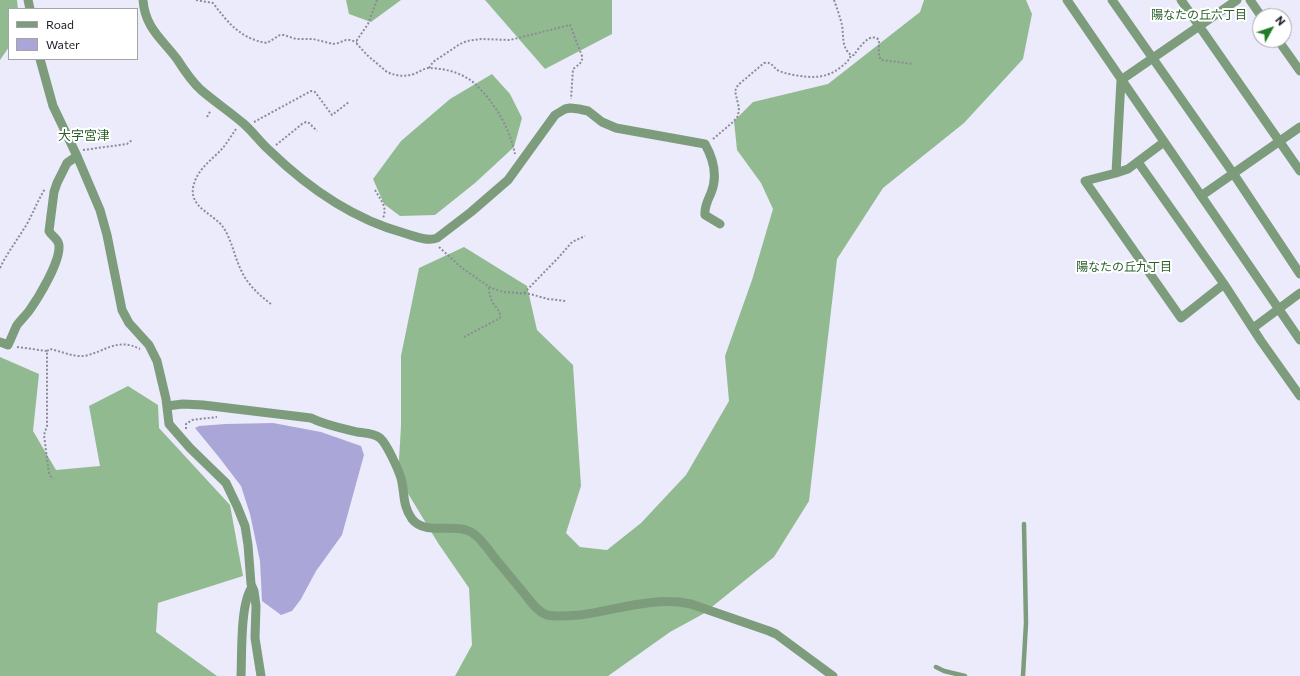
<!DOCTYPE html>
<html>
<head>
<meta charset="utf-8">
<style>
	body { margin:0 }
	#map { position:relative; width:1300px; height:676px; overflow:hidden; background:#ecebfb; font-family:Commissioner,sans-serif }
	canvas { display:block }
	.legend { position:absolute; left:8px; top:8px; width:130px; height:52px; box-sizing:border-box; background:#fff; border:1px solid #a4a4a7; margin:0; padding:5px 7px; list-style:none; font-size:12px; color:#1c1b24 }
	.legend li { display:flex; align-items:center; gap:8px; height:20px }
	.legend b { width:20px; border:1px solid #a4a4a7 }
	.north { position:absolute; left:1252px; top:8px; width:40px; height:40px; box-sizing:border-box; background:#fff; border:1px solid #a4a4a7; border-radius:50%; rotate:50deg; font-size:11px; font-weight:700; line-height:16px; text-align:center; color:#1c1b24 }
	.north::after { content:''; display:block; margin:auto; width:14px; height:18px; background:#247c2a; clip-path:polygon(50% 0,100% 100%,50% 72%,0 100%) }
</style>
</head>
<body>
<div id="map">
<canvas width="1300" height="676"></canvas>
<ul class="legend">
<li><b style="height:5px;background:#7d9c7c"></b>Road</li>
<li><b style="height:11px;background:#aaa7d8"></b>Water</li>
</ul>
<div class="north">N</div>
</div>
<script>
const g = document.querySelector('canvas').getContext('2d');
g.lineJoin = 'round';
function paint(path, color) { g.fillStyle = color; g.fill(path, 'evenodd'); }
function strokePath(path, color, width, dash) { g.strokeStyle = color; g.lineWidth = width; g.lineCap = dash ? 'butt' : 'round'; g.setLineDash(dash || []); g.stroke(path); }
function drawText(font, color, halo, rows, align = 'center') {
  g.font = font + ' Commissioner,"Noto Sans JP",sans-serif'; g.lineWidth = 4; g.setLineDash([]); g.textBaseline = 'middle'; g.strokeStyle = halo; g.fillStyle = color; for (const [text, x, y, turn = 0] of rows) {
    g.save(); g.translate(x, y); g.rotate((+turn || 0) * Math.PI / 180); g.textAlign = isNaN(turn) ? turn : align; if (halo) g.strokeText(text, 0, 0); g.fillText(text, 0, 0); g.restore();
  }
}
const forest = new Path2D(`
	M0 0H17L18 9H9V47L0 60Z
	M346 0H401L371 22 349 14Z
	M485 0H612V34L545 69Z
	M924 0H1026L1032 14 1023 59 964 123 883 188 837 259 809 501 774 557 703 614 670 632 608 676H455L472 645 469 588 438 543 398 477 401 426V356L419 268 464 247 527 286 537 330 573 365 581 486 566 533 580 547 607 550 641 523 686 475 729 401 725 356 752 280 773 209 761 183 737 150 734 121 753 102 828 84 920 12Z
	M492 74 510 94 522 118 514 147 475 183 435 215 400 216 384 204 373 179 401 141 450 99Z
	M0 357 39 374 33 431 56 470 100 466 89 406 128 386 158 405 159 428 230 505 243 576 158 603 156 632 217 676H0Z`);
const water = new Path2D(`
	M273 423 321 432 361 446 364 455 342 535 316 571 301 599 292 611 281 615 262 601 260 561 250 514 241 486 218 456 195 428 199 426 225 424Z`);
const path = new Path2D(`
	M196 0 213 3C228 23 241 39 267 43L280 35H284L296 39H313L333 44 338 43 346 40H350L357 42
	M377 0 368 24 357 40V44L367 55 387 72C396 76 404 77 414 74 419 72 423 69 428 68 440 68 456 71 467 78 473 81 478 87 483 92 499 110 510 131 515 154
	M834 0C837 8 840 17 842 25 844 36 841 47 851 55H854C859 48 870 31 879 40V56L881 60 914 64
	M429 68 433 62 460 44 467 41 481 39 510 40 570 25 582 56C583 63 578 65 573 69L571 99
	M207 117 211 110
	M254 122 311 91 315 92 332 115 349 102
	M236 129C231 136 226 145 220 151 209 162 196 171 193 188 190 208 214 214 223 227 232 240 234 256 241 270 247 284 259 295 271 304
	M713 139 733 122 738 116 739 108 735 91 738 85 764 63C772 61 773 68 779 71 784 73 789 74 794 75 812 78 826 79 841 67 845 64 849 61 851 55
	M276 145 302 124 306 122 309 123 317 131
	M83 150 127 144 132 140
	M375 190C380 199 388 207 383 218
	M439 247 462 268 491 288 504 292 530 294 548 299 566 301
	M0 268C8 251 19 238 28 222 34 211 38 200 45 189
	M524 293 559 257 572 242 585 236
	M464 337 500 318C501 311 496 308 493 303 490 298 489 293 489 287
	M17 347 47 351V426L44 435 49 474 53 479
	M47 351 50 349C60 351 73 357 84 356 105 352 117 337 140 349
	M186 429V424L192 420 217 417`);
const service = new Path2D(`
	M936 667 944 671 965 676
	M1023 676 1026 623 1024 524`);
const minor = new Path2D(`
	M28 0 30 9
	M143 0C145 28 162 39 177 59 184 70 191 81 201 90 215 102 230 112 244 124 253 132 260 142 269 150 307 187 353 219 404 233 414 236 428 242 437 238L471 212 508 180 555 115 565 109 570 108 579 109 588 111 602 122 616 128 705 144C714 160 718 176 711 193 708 200 704 207 705 215L720 224
	M1067 0 1300 340
	M1112 0 1233 173 1300 274
	M1181 0 1300 171
	M1237 0 1121 80 1116 173 1085 181 1181 318 1224 284 1261 341 1300 396
	M1250 0 1261 16
	M1278 40 1300 71
	M40 59 53 106 77 156 100 210 107 235 122 310 129 323 149 345 157 361 166 399 169 424 190 448 226 483 237 506 245 526 248 545 251 584 254 591 256 606 255 638 261 676
	M1138 162 1224 284
	M1116 173 1128 169 1164 142
	M1201 196 1300 127
	M1253 328 1300 293
	M0 342 8 345C11 339 14 331 17 325 21 320 25 316 29 311 39 297 60 262 59 246 59 239 52 237 49 231L54 192 57 183 67 163 77 156
	M167 406 183 404 203 405 311 418C325 425 341 428 357 432 364 433 374 433 380 438 387 444 398 469 401 478 405 493 402 505 412 519 426 537 458 521 474 534 482 540 488 549 494 557 504 569 513 580 523 592 529 599 537 612 547 615 557 617 570 616 580 615 617 610 653 596 691 604L769 631 776 634 833 676
	M241 676C242 654 240 604 252 587`);
const neighbourhoodNames = [
	["陽なたの丘六丁目",1199,15],
	["陽なたの丘九丁目",1124,267]
];
const quarterNames = [
	["大字宮津",84,136]
];
paint(forest, '#92ba91');
paint(water, '#aaa7d8');
strokePath(path, '#8c8b97', 2, [2, 2]);
strokePath(service, '#7d9c7c', 4.5);
strokePath(minor, '#7d9c7c', 9);
drawText('12px', '#2b612d', '#fff', neighbourhoodNames);
drawText('13px', '#2b612d', '#fff', quarterNames);
</script>
</body>
</html>
